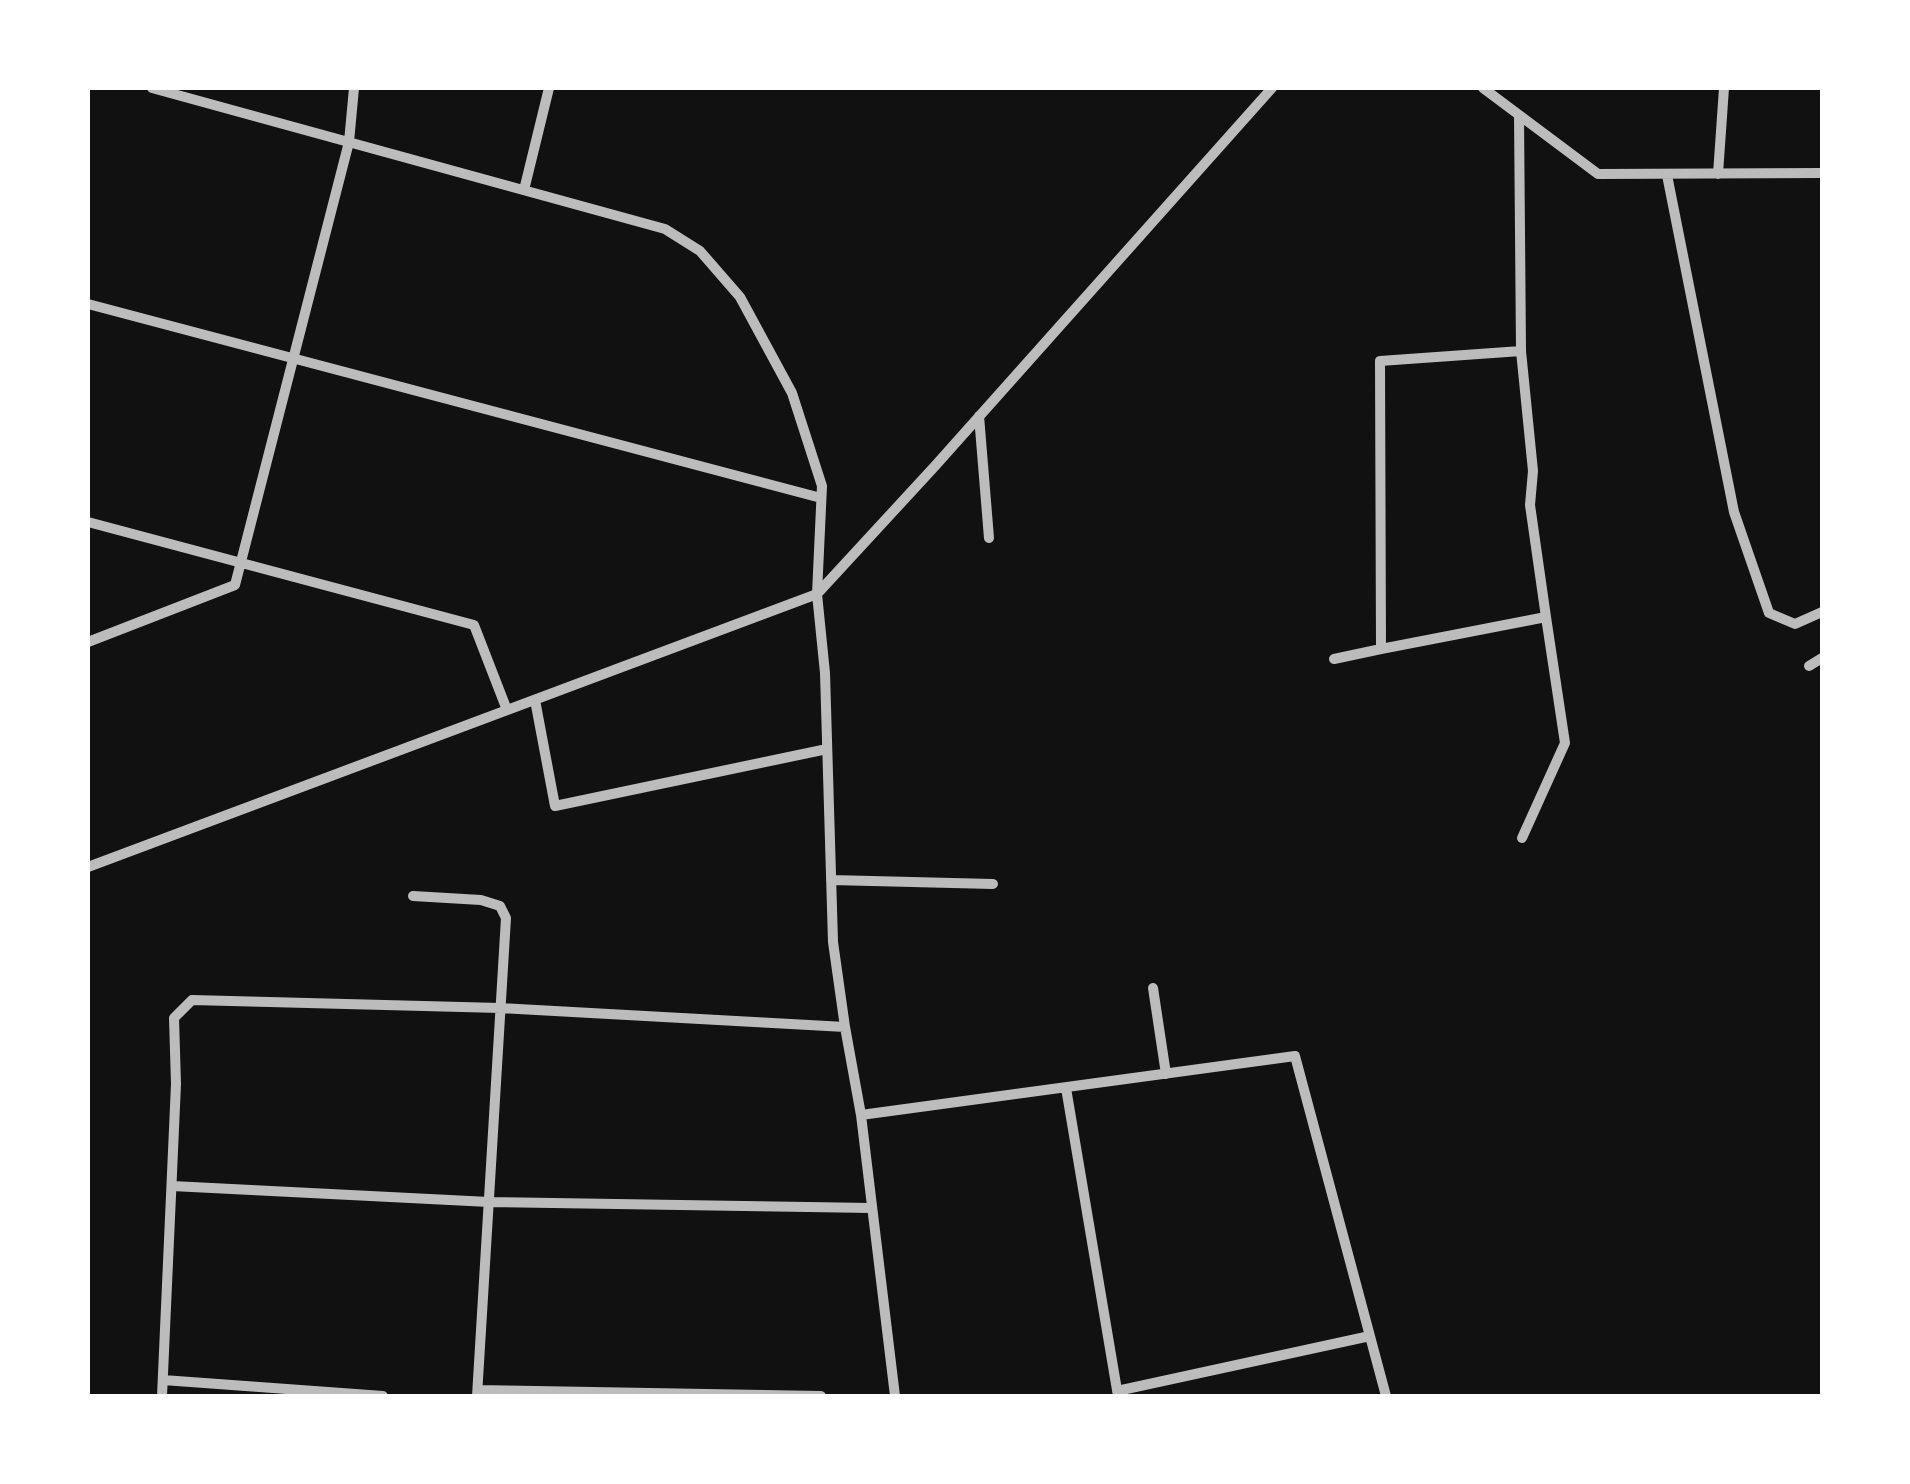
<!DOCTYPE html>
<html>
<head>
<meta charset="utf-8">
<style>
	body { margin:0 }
	#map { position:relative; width:1910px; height:1484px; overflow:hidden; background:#111; font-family:"Open Sans",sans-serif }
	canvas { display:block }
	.frame { position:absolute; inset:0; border:90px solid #fff; pointer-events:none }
</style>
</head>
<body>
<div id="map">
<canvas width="1910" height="1484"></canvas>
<div class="frame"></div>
</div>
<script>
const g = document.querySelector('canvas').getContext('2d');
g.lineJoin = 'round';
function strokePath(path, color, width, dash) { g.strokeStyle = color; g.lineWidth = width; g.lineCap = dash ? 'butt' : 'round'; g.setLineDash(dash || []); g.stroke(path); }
const minor = new Path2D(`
	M152 88 665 229 700 251 740 297 792 393 822 486 817 594 825 673 833 942 845 1027 861 1115 895 1396
	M1483 88 1598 174 1822 173
	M1519 115 1521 351 1380 361 1381 649 1546 617 1530 505 1533 471 1521 351
	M1718 174 1724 88
	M1667 175 1734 512 1769 613 1795 624 1822 612
	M524 190 549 88
	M88 304 821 498
	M979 416 989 538
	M88 522 474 625 507 710
	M88 642 235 585 349 142 354 88
	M1334 659 1381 649
	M1809 666 1822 658
	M535 700 555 806 827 749
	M1522 838 1565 743 1546 617
	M88 867 817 594 935 466 1272 88
	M831 880 993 884
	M413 896 481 900 500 906 506 918 477 1396
	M1153 988 1166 1074
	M1066 1088 1118 1396
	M861 1115 1295 1056 1386 1396
	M172 1186 489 1202 871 1208
	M163 1380 383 1396
	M478 1390 821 1396
	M1117 1391 1370 1336
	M162 1396 176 1084 174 1018 192 1000 500 1008 845 1027`);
strokePath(minor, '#bcbcbc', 10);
</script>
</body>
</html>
